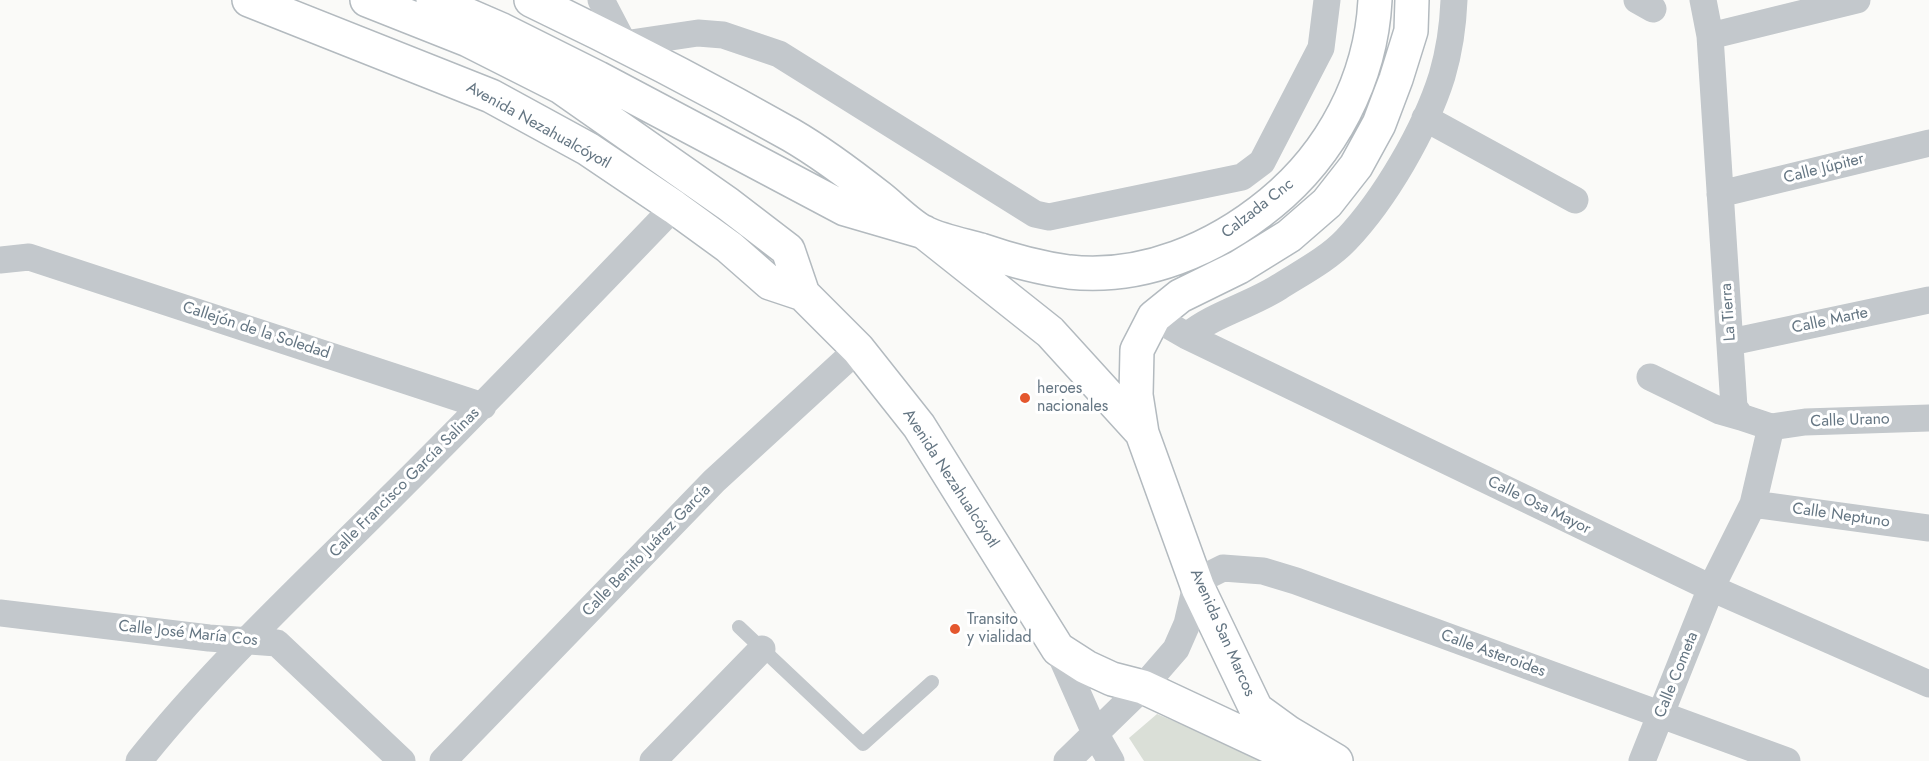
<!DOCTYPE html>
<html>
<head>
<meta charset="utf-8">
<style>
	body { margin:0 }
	canvas { display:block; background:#fafaf8 }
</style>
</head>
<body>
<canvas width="1929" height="761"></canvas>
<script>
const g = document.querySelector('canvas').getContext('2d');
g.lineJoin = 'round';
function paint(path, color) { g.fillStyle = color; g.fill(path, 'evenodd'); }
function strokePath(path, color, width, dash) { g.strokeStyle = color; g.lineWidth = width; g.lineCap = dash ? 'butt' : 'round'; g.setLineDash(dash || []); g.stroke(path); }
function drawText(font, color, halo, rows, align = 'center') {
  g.font = font + ' Jost,sans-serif'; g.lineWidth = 6; g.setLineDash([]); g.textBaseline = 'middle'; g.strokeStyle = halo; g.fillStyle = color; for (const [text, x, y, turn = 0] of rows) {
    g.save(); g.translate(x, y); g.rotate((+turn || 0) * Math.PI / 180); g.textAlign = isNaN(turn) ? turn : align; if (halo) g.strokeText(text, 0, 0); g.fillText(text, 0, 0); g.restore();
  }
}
const green = new Path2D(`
	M1157 714 1269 761H1144L1129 738Z`);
const service = new Path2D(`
	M739 627 863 744 932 682`);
const minor = new Path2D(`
	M601 0 624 44 698 33 723 35 779 54 1035 214 1049 217 1242 177 1262 162 1321 48 1327 0
	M1637 0 1653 9
	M1710 36 1857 0
	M1425 118 1575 200
	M1720 194 1929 143
	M0 260 29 257 483 406
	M1154 317 1187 336 1711 588 1929 684
	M1187 336C1214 314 1249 306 1279 287 1301 273 1328 259 1346 240 1385 199 1425 130 1442 76 1449 52 1453 26 1454 0
	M1731 342 1929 300
	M1650 377 1720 411 1741 417
	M1771 427 1805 422 1929 418
	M1753 504 1929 528
	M0 613 209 638 277 643 402 761
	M1058 649 1096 735 1111 761
	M139 761C214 667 304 584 389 499 486 403 580 305 674 207
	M443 761 714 481 858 349
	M653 761 762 649
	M1067 761 1143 687 1176 649 1187 624 1197 581 1223 568 1263 571 1296 581 1787 761
	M1642 761 1711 588 1753 504 1771 427 1741 417 1734 407 1710 36 1703 0`);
const secondary = new Path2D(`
	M249 0 491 96 588 149 674 207 729 247 770 283 803 294
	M367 0 468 40 561 87 728 204 788 250 803 294 858 349 919 426 1058 649 1086 667 1112 679 1143 687 1301 761
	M433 0 502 30 598 78 845 209 924 232 1050 332 1142 433
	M531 0C619 42 706 87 791 135 822 153 851 175 879 197 892 207 910 226 925 233 942 241 963 245 981 250 1010 260 1039 268 1069 272 1143 280 1215 249 1271 203 1332 153 1371 79 1375 0
	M1336 761 1289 733 1256 709 1198 588 1142 433 1136 395 1137 350 1154 317 1180 296 1239 267 1289 236 1327 203 1356 166 1379 124 1396 79 1411 31 1412 0`);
const markers = [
	[1025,398,6,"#e4572e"],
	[955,629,6,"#e4572e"]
];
const streetNames = [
	["Avenida Nezahualcóyotl",538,126,29],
	["Calle Júpiter",1824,169,-14],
	["Calzada Cnc",1258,209,-38],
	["La Tierra",1729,312,-94],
	["Calle Marte",1830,321,-12],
	["Callejón de la Soledad",256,331,18],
	["Calle Urano",1850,421,-2],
	["Avenida Nezahualcóyotl",950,479,57],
	["Calle Francisco García Salinas",405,483,-45],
	["Calle Osa Mayor",1539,506,26],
	["Calle Neptuno",1841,516,8],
	["Calle Benito Juárez García",647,551,-46],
	["Avenida San Marcos",1222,633,66],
	["Calle José María Cos",188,634,6],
	["Calle Asteroides",1493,654,20],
	["Calle Cometa",1677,675,-68]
];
const poiNames = [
	["heroes",1037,389],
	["nacionales",1037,407],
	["Transito",967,620],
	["y vialidad",967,638]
];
paint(green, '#dadfd7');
strokePath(secondary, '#b3babf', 36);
strokePath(service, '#c3c8cc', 14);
strokePath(minor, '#c3c8cc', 27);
strokePath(secondary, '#fff', 33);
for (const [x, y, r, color] of markers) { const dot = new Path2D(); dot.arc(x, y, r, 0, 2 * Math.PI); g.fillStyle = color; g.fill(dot); strokePath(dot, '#fff', 2); }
drawText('16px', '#657683', '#fff', streetNames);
drawText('16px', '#657683', '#fff', poiNames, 'left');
</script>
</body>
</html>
